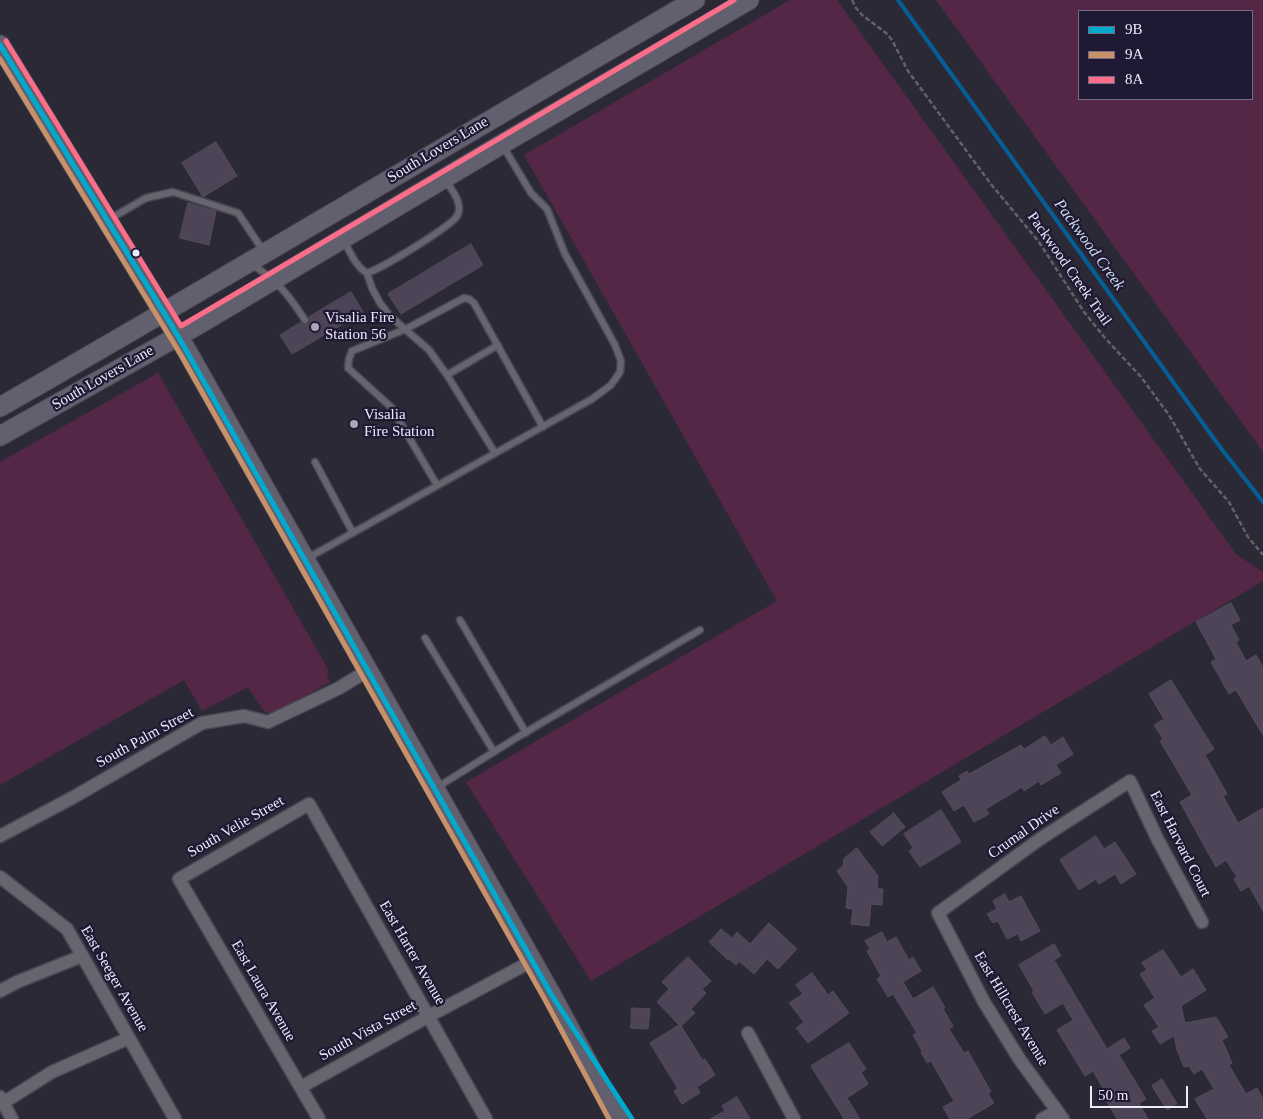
<!DOCTYPE html>
<html>
<head>
<meta charset="utf-8">
<style>
	body { margin:0 }
	#map { position:relative; width:1263px; height:1119px; overflow:hidden; background:#2c2937; font-family:Georgia,serif }
	canvas { display:block }
	.legend { position:absolute; left:1078px; top:10px; width:175px; height:90px; box-sizing:border-box; background:#1f1933; border:1px solid #716d83; margin:0; padding:6px 9px; list-style:none; font-size:15px; color:#edeafc }
	.legend li { display:flex; align-items:center; gap:10px; height:25px }
	.legend b { width:25px; border:1px solid #716d83 }
	.scale { position:absolute; left:1090px; top:1086px; width:98px; height:22px; box-sizing:border-box; border:2px solid #edeafc; border-top:0; padding-left:6px; font-size:15px; line-height:18px; white-space:nowrap; color:#edeafc; -webkit-text-stroke:4px #1f1933; paint-order:stroke }
</style>
</head>
<body>
<div id="map">
<canvas width="1263" height="1119"></canvas>
<ul class="legend">
<li><b style="height:6px;background:#00a9ce"></b>9B</li>
<li><b style="height:6px;background:#c7916a"></b>9A</li>
<li><b style="height:6px;background:#fb6d88"></b>8A</li>
</ul>
<div class="scale">50 m</div>
</div>
<script>
const g = document.querySelector('canvas').getContext('2d');
g.lineJoin = 'round';
function paint(path, color) { g.fillStyle = color; g.fill(path, 'evenodd'); }
function strokePath(path, color, width, dash) { g.strokeStyle = color; g.lineWidth = width; g.lineCap = dash ? 'butt' : 'round'; g.setLineDash(dash || []); g.stroke(path); }
function drawText(font, color, halo, rows, align = 'center') {
  g.font = font + ' Georgia,serif'; g.lineWidth = 4.5; g.setLineDash([]); g.textBaseline = 'middle'; g.strokeStyle = halo; g.fillStyle = color; for (const [text, x, y, turn = 0] of rows) {
    g.save(); g.translate(x, y); g.rotate((+turn || 0) * Math.PI / 180); g.textAlign = isNaN(turn) ? turn : align; if (halo) g.strokeText(text, 0, 0); g.fillText(text, 0, 0); g.restore();
  }
}
const green = new Path2D(`
	M790 0H837L1236 554 1263 572V581L591 981 466 782 777 601 524 155Z
	M936 0H1263V452ZM1252 11V99H1079V11Z
	M158 373 328 669 327 676 330 682 274 713H267L261 707 248 687 202 711 184 680 0 785V462Z`);
const stream = new Path2D(`
	M898 0 1220 447 1263 502`);
const building = new Path2D(`
	M216 142 237 176 203 197 182 163Z
	M188 203 216 211 209 245 180 238Z
	M471 244 483 265 401 314 388 294Z
	M351 292 363 312 292 354 280 335 301 322 303 325 307 324 310 322 309 317Z
	M1231 603 1240 620 1231 625 1239 640 1236 642 1246 661 1256 655 1263 667V735L1236 690 1229 694 1211 662 1216 659 1196 622Z
	M1171 680 1214 749 1205 755 1227 794 1223 796 1238 823 1263 808V911L1249 886 1241 891 1234 879 1237 877 1226 860 1216 867 1180 802 1192 795 1160 741 1163 739 1154 725 1164 719 1149 694Z
	M1045 736 1051 745 1063 737 1073 754 1056 765 1061 773 1041 785 1039 781 1024 791 1022 787 986 809 989 814 974 822 964 805 954 811 942 792 961 780 959 776 967 771 969 774 1021 745 1024 749Z
	M941 810 961 842 920 867 909 851 913 848 904 834Z
	M894 813 905 827 882 846 870 832Z
	M1096 836 1104 849 1115 842 1136 874 1121 884 1115 874 1099 884 1096 879 1079 890 1060 860Z
	M857 848 878 876 877 889H883L882 905 871 904 869 926 851 924 853 909 846 908 848 887 837 871 843 866 844 859Z
	M1005 894 1009 902 1021 896 1040 931 1021 941 1018 934 1007 939 998 921 993 923 987 914 997 909 993 901Z
	M769 923 797 949 778 969 767 959 754 974 739 961 736 965 729 959 728 960 709 942 721 929 732 938 737 932 750 944Z
	M882 932 887 942 896 937 909 960 913 957 921 971 903 982 913 999 933 987 945 1008 943 1009 953 1026 949 1029 964 1053 968 1051 991 1092 988 1094 994 1103 967 1119H950L943 1107 954 1101 931 1061 927 1063 921 1052 922 1051 913 1035 917 1033 893 994 888 997 877 979 881 976 867 951 870 949 865 941Z
	M1054 944 1061 956 1054 960 1107 1049 1124 1038 1130 1048 1119 1055 1146 1099 1139 1103 1148 1119H1117L1102 1093 1105 1092 1093 1071 1085 1076 1057 1030 1073 1020 1063 1003 1045 1014 1032 992 1034 991 1019 965Z
	M1163 950 1181 977 1193 969 1206 990 1181 1006 1185 1023 1216 1017 1228 1037 1222 1040 1232 1063 1229 1065 1246 1094 1257 1088 1263 1099V1119H1207L1195 1099 1214 1089 1202 1069 1194 1074 1189 1066 1184 1067 1177 1050 1174 1036 1160 1044 1152 1031 1159 1027 1144 1005 1155 998 1140 974 1147 970 1142 963Z
	M688 957 711 981 702 989 706 993 691 1009 695 1013 681 1026 703 1061 705 1059 715 1075 697 1087 700 1093 682 1104 674 1091 678 1089 650 1043 679 1025 657 1002 669 989 662 982Z
	M812 973 828 995 833 991 849 1013 808 1043 796 1028 804 1022 789 1003 803 994 796 985Z
	M632 1008 650 1009 648 1029 631 1028Z
	M849 1043 866 1069 861 1072 868 1084 847 1098 860 1119H844L811 1066Z
	M1162 1079 1177 1104 1167 1110 1152 1086Z
	M737 1097 750 1119H710L725 1111 722 1106Z`);
const path = new Path2D(`
	M852 0 856 8 862 15 886 33 892 40 908 71 990 183 1039 242 1084 312 1105 338 1141 377 1169 415 1200 469 1229 502 1248 537 1263 555`);
const service = new Path2D(`
	M108 220 146 198 173 192 238 213 264 252
	M344 241C350 252 356 267 367 273L372 288 380 303 390 316 429 350 447 375 495 453
	M251 264C277 280 288 294 305 320
	M367 273C381 269 450 227 457 216 464 204 452 190 445 180
	M447 375 498 345
	M315 462 353 533
	M437 485 391 407 348 368 349 359 352 351 406 329 464 298 469 299 474 303 543 427
	M306 559 592 399 611 385 620 372 621 361 615 345 565 254 547 209 531 193 503 146
	M460 620 526 733
	M425 638 494 752
	M436 788 521 735 700 630`);
const minor = new Path2D(`
	M0 836 72 798 202 723 244 716 268 722 339 688 367 671
	M0 877 67 929 175 1119
	M0 991 17 982 82 956
	M748 1033 794 1119
	M301 1087 429 1016 532 961
	M0 1097 12 1119
	M3 1103 52 1072 129 1038
	M319 1119 179 879 309 804 486 1119
	M1042 1119 1057 1111
	M1063 1119 1020 1060 984 1002 938 913 1040 839 1130 781 1158 840 1202 922`);
const secondary = new Path2D(`
	M0 45 187 351 551 994 618 1119
	M0 407C233 274 463 135 695 0
	M0 436 196 326 502 144 749 0`);
const bus1 = new Path2D(`
	M0 45 178 336 551 994 632 1119`);
const bus2 = new Path2D(`
	M0 59 181 355 544 998 609 1119`);
const bus3 = new Path2D(`
	M6 41 181 326 734 0`);
const markers = [
	[136,253,4.5,"#edeafc"],
	[315,327,5,"#a9a6b7"],
	[354,424,5,"#a9a6b7"]
];
const streetNames = [
	["South Lovers Lane",438,150,-31],
	["Packwood Creek Trail",1069,269,55],
	["South Lovers Lane",103,378,-30],
	["South Palm Street",145,738,-29],
	["South Velie Street",236,827,-30],
	["Crumal Drive",1024,832,-35],
	["East Harvard Court",1180,844,63],
	["East Harter Avenue",412,953,60],
	["East Seeger Avenue",114,979,60],
	["East Laura Avenue",263,991,60],
	["East Hillcrest Avenue",1011,1009,59],
	["South Vista Street",368,1031,-29]
];
const poiNames = [
	["Visalia Fire",325,318],
	["Station 56",325,335],
	["Visalia",364,415],
	["Fire Station",364,432]
];
const waterNames = [
	["Packwood Creek",1089,245,54]
];
paint(green, '#542747');
strokePath(stream, '#045f97', 4);
paint(building, '#4e4457');
strokePath(building, '#524d59', 1);
strokePath(service, '#484652', 9);
strokePath(minor, '#484652', 15);
strokePath(secondary, '#484652', 21);
strokePath(path, '#63616c', 2.5, [5, 2.5]);
strokePath(service, '#66646f', 6);
strokePath(minor, '#66646f', 12);
strokePath(secondary, '#62606e', 19);
strokePath(bus1, '#00a9ce', 5);
strokePath(bus2, '#c7916a', 5);
strokePath(bus3, '#fb6d88', 5);
for (const [x, y, r, color] of markers) { const dot = new Path2D(); dot.arc(x, y, r, 0, 2 * Math.PI); g.fillStyle = color; g.fill(dot); strokePath(dot, '#1f1933', 2); }
drawText('15px', '#edeafc', '#1f1933', streetNames);
drawText('15px', '#edeafc', '#1f1933', poiNames, 'left');
drawText('italic 16px', '#cbddee', '#1f1933', waterNames);
</script>
</body>
</html>
